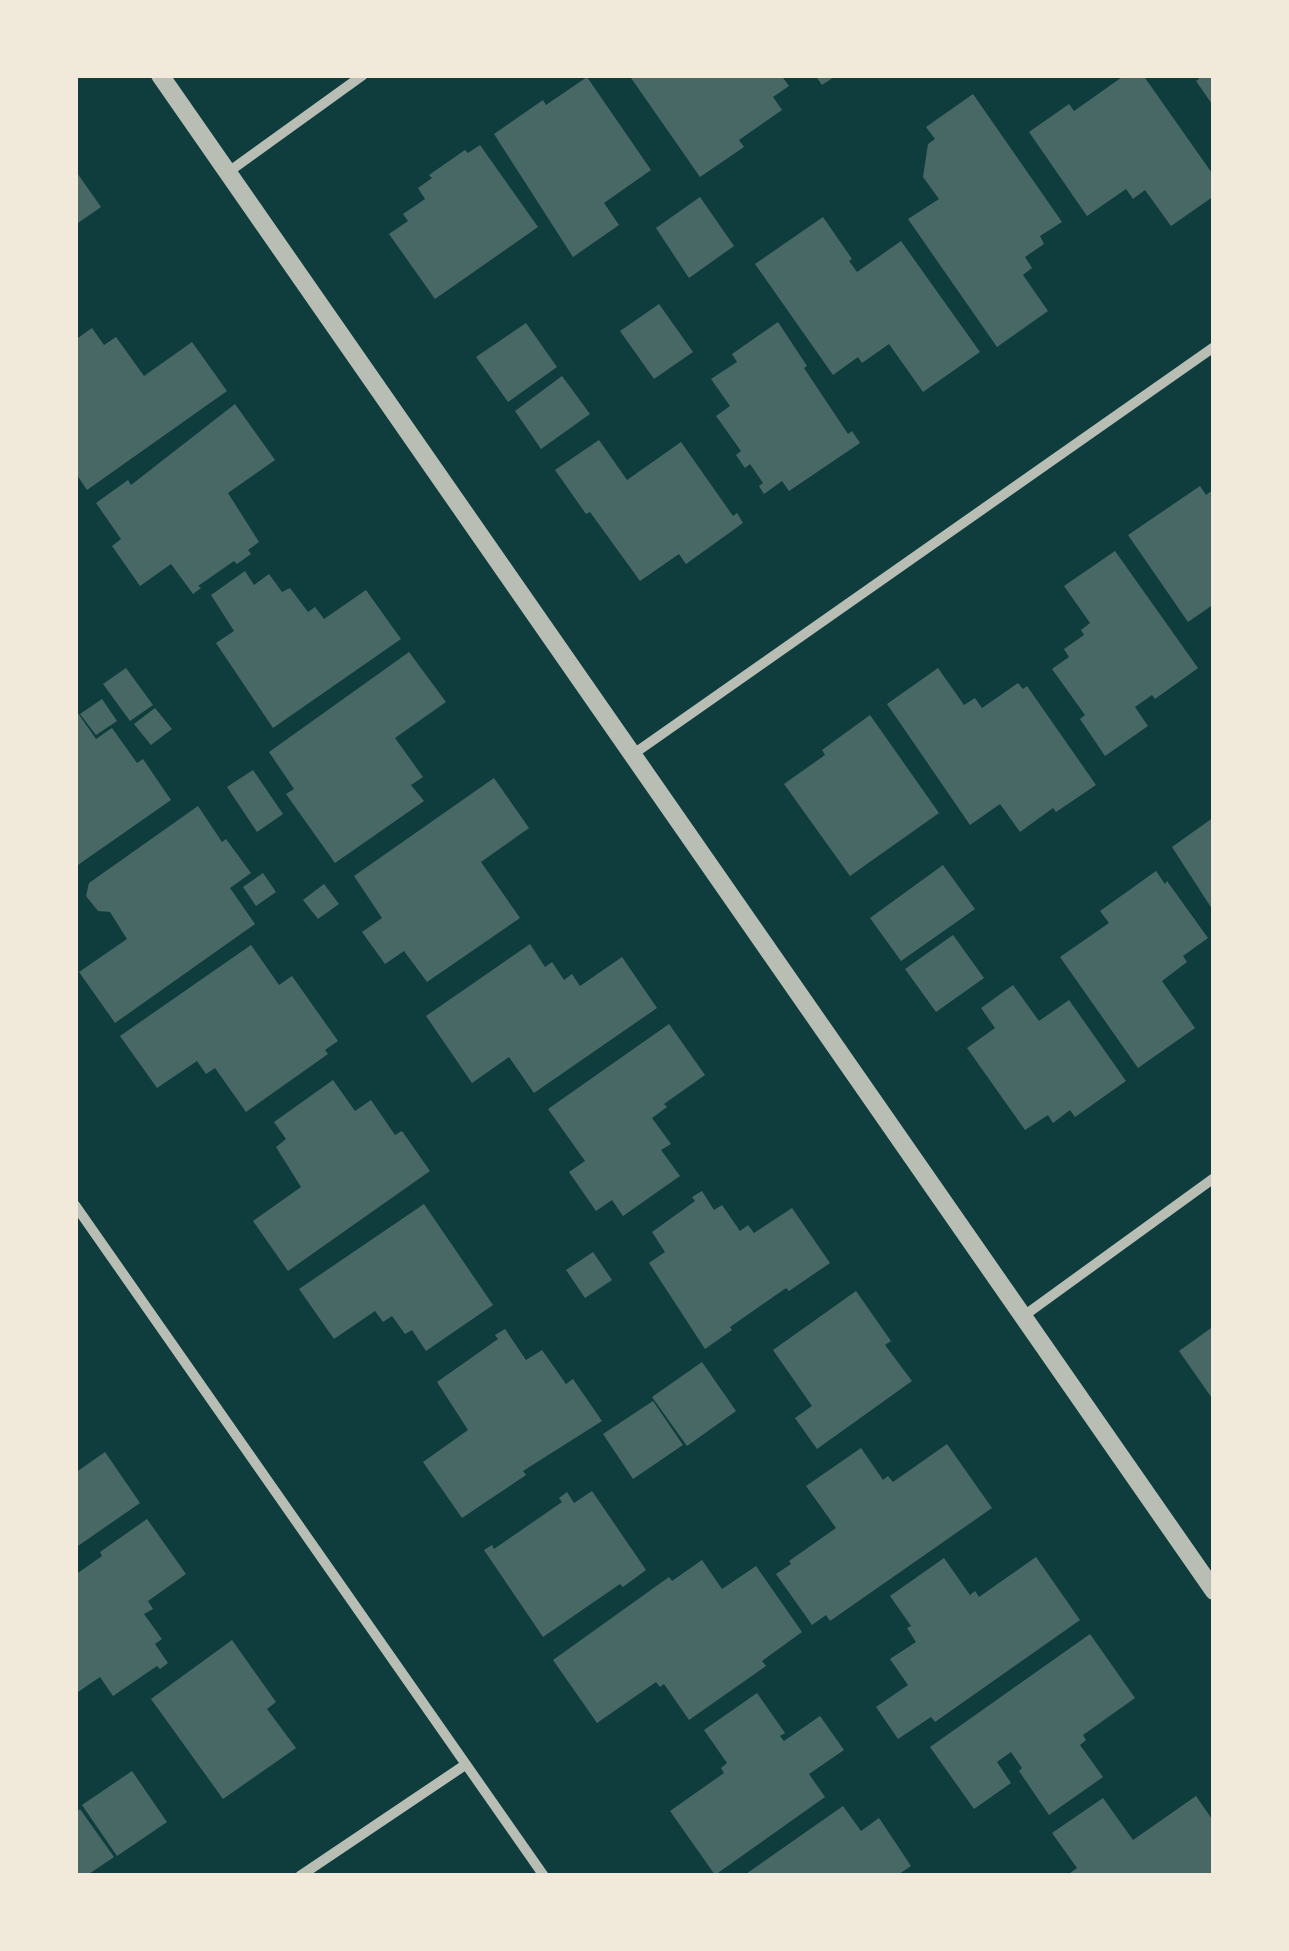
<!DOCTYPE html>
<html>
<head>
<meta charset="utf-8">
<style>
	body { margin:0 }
	#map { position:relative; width:1289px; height:1951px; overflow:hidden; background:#0f3d3e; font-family:Lato,sans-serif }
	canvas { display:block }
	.frame { position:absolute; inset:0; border:78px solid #f1e9da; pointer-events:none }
</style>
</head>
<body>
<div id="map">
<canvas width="1289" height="1951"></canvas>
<div class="frame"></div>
</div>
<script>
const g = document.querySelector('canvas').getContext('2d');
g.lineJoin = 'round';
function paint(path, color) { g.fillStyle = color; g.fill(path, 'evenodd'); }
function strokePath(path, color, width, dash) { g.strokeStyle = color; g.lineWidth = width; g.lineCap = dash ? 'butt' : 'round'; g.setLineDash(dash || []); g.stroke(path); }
const building = new Path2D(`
	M629 75H781L789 86 773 97 782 110 739 140 744 147 700 177Z
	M815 75H837L822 85Z
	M1125 75H1143L1214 176V196L1171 226 1145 190 1133 199 1126 189 1087 216 1029 132 1069 104 1074 111Z
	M1197 75H1214V107L1196 81 1199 79Z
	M587 77 651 170 604 203 619 225 573 257 494 134 543 100 546 105Z
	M973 94 1062 222 1040 236 1044 244 1025 257 1032 268 1023 275 1048 311 997 347 908 219 939 199 923 177 928 144 935 139 926 127Z
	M480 145 538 227 435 299 389 234 408 221 403 214 425 199 418 188 432 178 429 175 465 150 468 153Z
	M75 170 101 207 75 225Z
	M700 197 734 246 689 278 656 228Z
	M823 217 852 259 849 261 857 272 901 241 980 352 923 392 889 344 862 363 858 357 833 375 755 264Z
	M659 304 693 352 654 379 620 331Z
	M778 322 807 366 804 368 848 434 852 431 860 443 789 491 782 481 764 494 759 486 763 483 750 464 745 468 736 455 741 451 716 416 730 406 711 379 737 362 732 354Z
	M526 323 557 367 508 402 476 357Z
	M92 328 104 345 116 337 144 376 192 342 227 391 87 490 75 472V340Z
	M562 376 590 414 541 449 515 411Z
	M235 404 275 460 228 493 259 542 248 550 251 554 237 564 234 561 198 586 201 588 193 594 171 564 140 586 112 546 121 539 96 503 128 480 131 485Z
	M599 440 627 480 681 442 733 516 737 513 743 523 686 564 679 554 640 581 590 512 586 514 555 470Z
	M1200 486 1206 495 1214 489V604L1188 622 1128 535Z
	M1115 551 1198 668 1155 699 1152 695 1135 707 1148 726 1105 756 1080 719 1085 715 1052 669 1069 657 1064 649 1084 635 1081 630 1090 623 1064 586Z
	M245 571 254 585 269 574 282 592 290 588 308 612 315 607 324 619 366 590 401 639 273 728 216 643 234 631 211 595Z
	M409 652 446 702 395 738 423 777 411 785 424 801 335 863 286 794 294 789 269 752Z
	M126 668 153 705 130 721 103 684Z
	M938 668 964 705 975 698 982 708 1018 683 1023 689 1027 686 1096 785 1056 812 1053 808 1020 832 1000 804 970 825 887 704Z
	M102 699 117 721 96 735 80 714Z
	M155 708 172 729 151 745 134 724Z
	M75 709 96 739 112 728 137 763 143 759 171 800 75 867Z
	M870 715 939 813 850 876 784 784 825 755 822 750Z
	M253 770 283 814 257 832 227 787Z
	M494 778 529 828 481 862 520 918 427 982 404 951 385 964 362 932 382 918 354 876Z
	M198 806 222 842 226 839 251 873 230 888 255 924 115 1023 79 972 127 939 110 912 98 911 86 896 89 883Z
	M1214 817V912L1172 847Z
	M943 865 975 909 901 961 870 918Z
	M1156 871 1165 884 1167 881 1208 938 1183 956 1187 962 1162 981 1195 1028 1138 1068 1060 957 1109 923 1100 911Z
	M263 873 276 892 256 906 243 887Z
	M324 884 339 904 318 919 303 900Z
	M953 935 984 978 936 1012 905 969Z
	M530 944 545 967 552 962 564 980 572 974 580 986 622 957 657 1008 534 1093 509 1057 472 1083 426 1016Z
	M251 945 279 985 292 976 338 1041 325 1050 328 1054 246 1112 215 1068 206 1074 197 1061 157 1088 120 1036Z
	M1013 985 1039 1021 1069 1000 1126 1081 1075 1117 1070 1110 1053 1123 1048 1115 1025 1130 967 1048 995 1028 981 1008Z
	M669 1024 705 1075 664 1104 667 1107 652 1118 671 1144 661 1150 680 1176 623 1216 612 1200 596 1211 569 1172 585 1161 548 1109Z
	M333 1080 355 1111 371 1100 395 1135 402 1131 430 1171 288 1271 253 1221 301 1187 276 1147 286 1139 274 1122Z
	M702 1191 714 1210 722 1205 740 1231 748 1225 754 1233 792 1208 830 1263 789 1291 786 1288 730 1327 732 1330 705 1349 649 1263 665 1252 652 1232 695 1201 692 1197Z
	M424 1204 493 1305 426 1351 412 1330 405 1334 392 1316 383 1322 375 1311 334 1339 299 1289Z
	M593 1252 612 1280 585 1298 566 1270Z
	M856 1291 891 1341 885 1345 912 1381 817 1449 795 1418 812 1406 773 1350Z
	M1214 1326V1401L1179 1351Z
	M505 1329 526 1360 542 1350 566 1384 573 1379 602 1421 523 1471 526 1475 462 1518 423 1462 468 1430 437 1382 498 1339 495 1335Z
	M702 1362 736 1411 687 1446 652 1397Z
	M653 1401 683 1445 633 1479 603 1434Z
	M947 1444 992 1508 830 1621 826 1615 812 1625 776 1574 791 1564 789 1561 836 1528 806 1486 861 1448 883 1480 888 1476 893 1482Z
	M105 1452 140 1503 75 1548V1473Z
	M592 1491 646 1570 623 1587 620 1584 543 1637 484 1550 492 1545 494 1549 562 1502 559 1498 567 1492 574 1503Z
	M147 1519 186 1574 148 1601 153 1609 144 1614 162 1639 155 1644 168 1663 160 1669 157 1666 113 1696 100 1677 75 1694V1575L102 1556 100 1552Z
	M1036 1557 1080 1620 935 1722 931 1717 898 1739 876 1707 908 1685 890 1659 916 1642 907 1628 911 1626 890 1596 944 1558 970 1595 975 1591 979 1597Z
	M702 1560 722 1589 756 1566 802 1632 762 1661 766 1666 689 1720 664 1684 660 1687 656 1682 597 1723 553 1660 669 1577 672 1581Z
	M1090 1634 1135 1698 1083 1735 1086 1740 1080 1745 1103 1777 1049 1815 1019 1771 1022 1768 1011 1752 997 1762 1011 1783 974 1809 930 1747Z
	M232 1640 276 1702 267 1709 296 1748 223 1799 151 1699Z
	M757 1693 785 1733 780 1736 784 1741 820 1716 844 1750 809 1774 825 1797 715 1875 670 1811 724 1773 721 1768 727 1763 704 1730Z
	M132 1771 167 1822 117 1856 82 1805Z
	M1196 1796 1214 1822V1876H1066L1077 1868 1052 1833 1103 1798 1133 1840Z
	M843 1806 861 1831 879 1818 911 1866 896 1876H743Z
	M80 1809 114 1857 86 1876H75V1813Z`);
const minor = new Path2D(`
	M227 173 363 75
	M632 755 1214 347
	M75 1205 544 1876
	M1025 1315 1214 1178
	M300 1876 465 1765`);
const tertiary = new Path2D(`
	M160 75 1214 1591`);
paint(building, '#486865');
strokePath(minor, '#b8beb3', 10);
strokePath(tertiary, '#b8beb3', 18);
</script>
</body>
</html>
